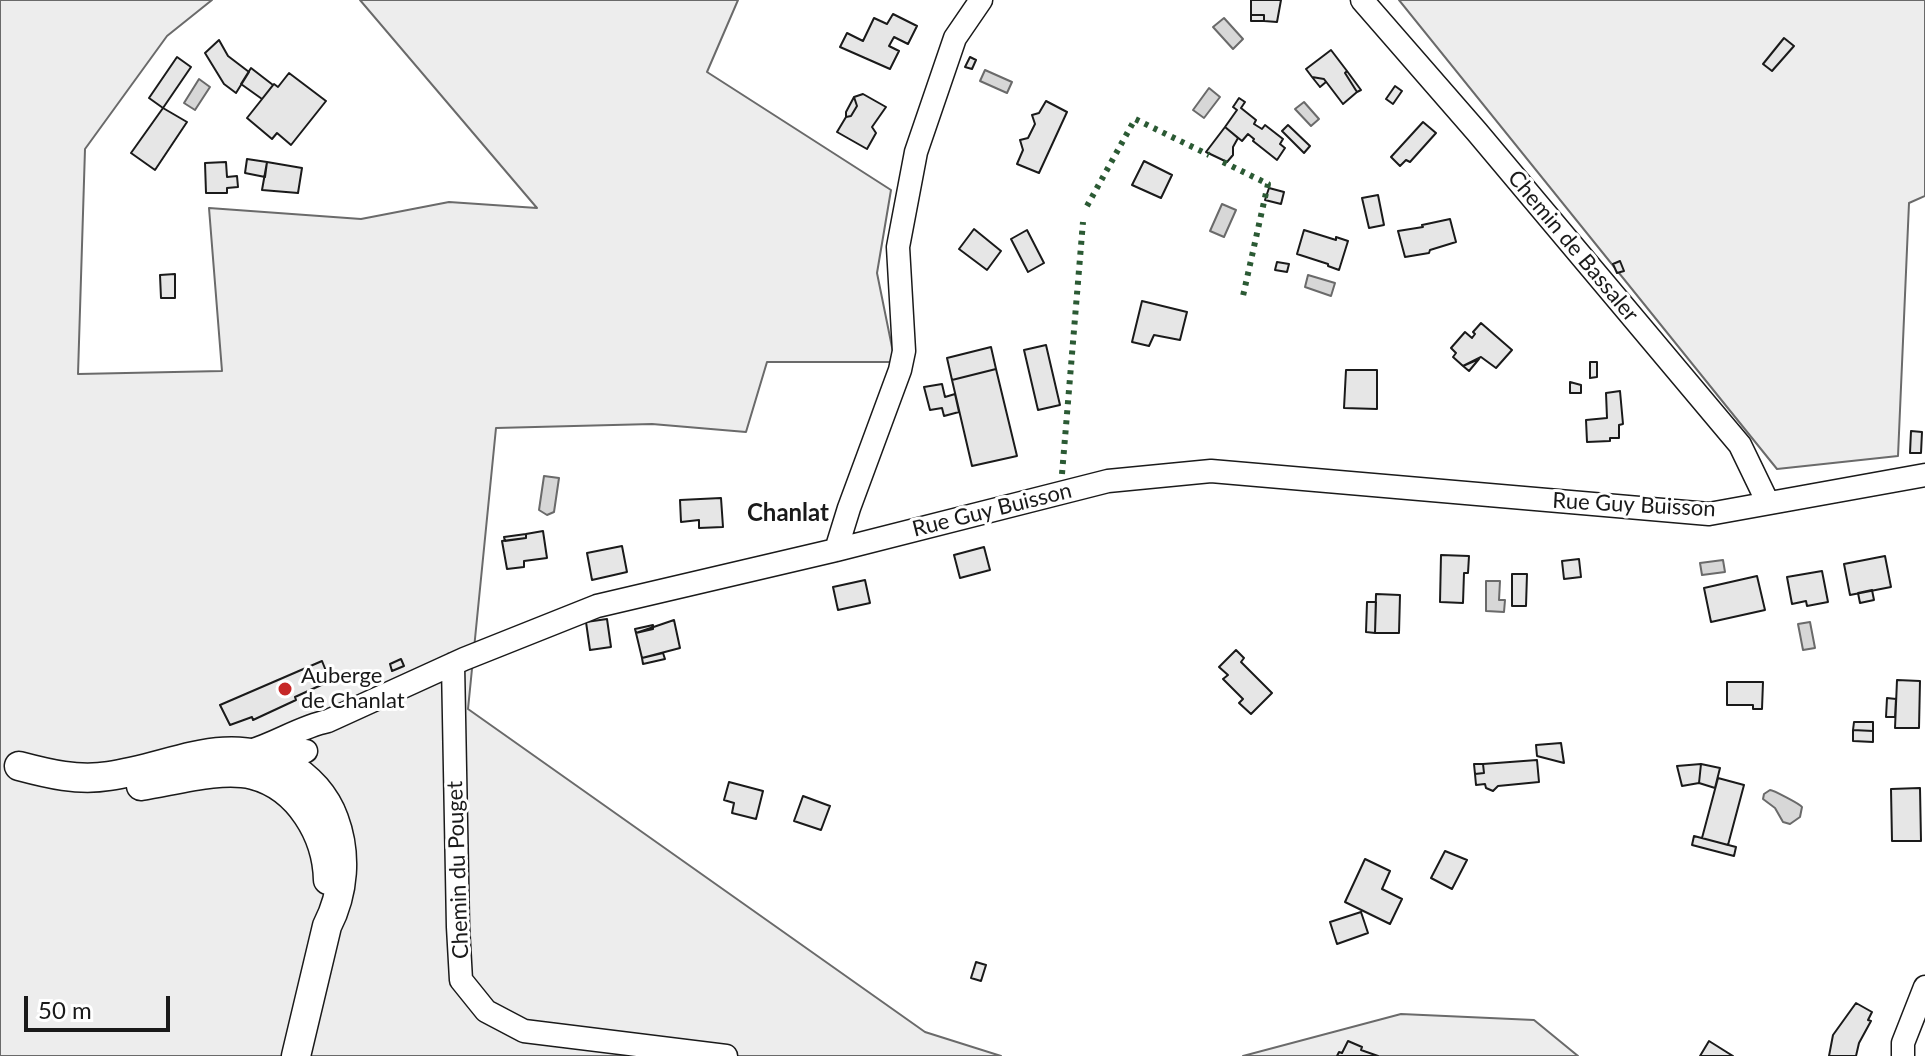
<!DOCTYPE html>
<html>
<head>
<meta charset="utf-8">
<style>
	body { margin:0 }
	#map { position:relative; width:1925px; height:1056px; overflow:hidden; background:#fff; font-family:Lato,sans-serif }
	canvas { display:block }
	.scale { position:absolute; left:24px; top:996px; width:146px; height:36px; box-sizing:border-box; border:4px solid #1a1a1a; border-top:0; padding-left:10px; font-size:24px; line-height:28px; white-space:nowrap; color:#1a1a1a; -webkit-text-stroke:6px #fff; paint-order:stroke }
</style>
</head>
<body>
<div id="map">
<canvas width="1925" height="1056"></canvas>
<div class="scale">50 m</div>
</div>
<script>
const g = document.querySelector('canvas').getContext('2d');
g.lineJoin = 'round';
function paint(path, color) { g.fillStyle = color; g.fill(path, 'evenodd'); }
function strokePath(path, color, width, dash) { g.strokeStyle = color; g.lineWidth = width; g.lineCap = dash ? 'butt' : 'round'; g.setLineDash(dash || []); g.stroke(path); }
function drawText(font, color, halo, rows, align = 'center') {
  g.font = font + ' Lato,sans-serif'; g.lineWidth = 6; g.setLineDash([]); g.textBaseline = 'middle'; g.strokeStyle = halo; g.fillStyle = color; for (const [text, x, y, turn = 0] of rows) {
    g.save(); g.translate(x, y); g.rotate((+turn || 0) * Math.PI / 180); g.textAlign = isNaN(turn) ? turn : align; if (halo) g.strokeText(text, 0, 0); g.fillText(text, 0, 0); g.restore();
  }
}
const built = new Path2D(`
	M0 0H212L167 36 85 149 78 374 222 371 209 208 361 219 449 202 537 208 360 0H738L707 72 891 190 877 273 895 362H767L746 432 652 424 496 428 468 709 925 1032 1001 1056H0Z
	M1399 0H1925V196L1909 203 1898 456 1777 469Z
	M1401 1014 1534 1020 1578 1056H1243Z`);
const water = new Path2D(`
	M1224 18 1243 39 1233 49 1213 27Z
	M985 70 1012 82 1007 93 980 81Z
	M199 79 210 87 195 110 184 103Z
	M1209 88 1220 97 1204 118 1193 110Z
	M1304 102 1319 119 1311 126 1295 109Z
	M1222 204 1236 210 1224 237 1210 231Z
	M1308 275 1335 283 1331 296 1305 287Z
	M544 476 559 478 554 512 547 515 539 510Z
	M1723 560 1725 572 1702 575 1700 563Z
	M1486 581H1500L1499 600H1505L1504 612 1486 611Z
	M1810 622 1815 648 1803 650 1798 624Z
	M1770 790C1773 790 1800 804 1802 807L1800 817 1790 824 1783 822 1775 808 1763 799 1764 794Z`);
const building = new Path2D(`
	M1251 0H1281L1277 22 1264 21V15H1251Z
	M893 14 917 26 908 44 894 37 889 46 899 51 890 69 840 47 847 33 863 41 874 18 887 24Z
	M1251 15H1264V21H1251Z
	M1784 38 1794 46 1772 71 1763 64Z
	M219 40 228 56 249 72 236 93 224 84 205 53Z
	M1331 50 1347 71 1345 73 1357 92 1343 104 1324 79 1312 77 1306 69Z
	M177 57 191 67 163 108 149 98Z
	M970 57 976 60 972 69 965 67Z
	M251 68 273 85 262 99 241 84Z
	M1347 71 1361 90 1357 92 1345 73Z
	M289 73 326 101 291 145 277 133 272 139 247 118 274 84 278 87Z
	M1312 77 1324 79 1326 82 1320 87Z
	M1395 86 1402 91 1393 104 1386 99Z
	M863 94 886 107 872 127 876 133 867 149 837 132 846 117 851 116 857 106 854 97Z
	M854 97 857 106 851 116 846 117V112Z
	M1239 98 1245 102 1241 108 1256 120 1254 124 1262 129 1265 125 1283 139 1280 144 1285 148 1277 160 1253 141 1254 139 1248 134 1242 141 1225 127 1237 110 1233 107Z
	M1046 101 1067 112 1039 173 1017 164 1023 150 1020 140 1028 138 1035 124 1032 115 1039 113Z
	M163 108 187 122 155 170 131 153Z
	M1423 122 1436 133 1410 162 1406 160 1400 166 1391 157Z
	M1288 125 1310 146 1304 153 1282 131Z
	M1225 127 1238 138 1233 147V155L1227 162 1206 152Z
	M247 159 267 162 265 177 245 173Z
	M1144 161 1172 175 1161 198 1132 185Z
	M226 162 227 177 237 176 238 187 227 188V193H206L205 163Z
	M267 162 302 168 298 193 262 190Z
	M1269 188 1284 192 1281 204 1265 200Z
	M1378 195 1384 225 1369 228 1362 198Z
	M1450 219 1456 242 1430 250 1429 253 1405 257 1398 231 1423 227 1422 225Z
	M974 229 1001 251 987 270 959 249Z
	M1027 230 1044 263 1028 272 1011 239Z
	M1304 230 1336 240V237L1348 241 1339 270 1328 266V264L1297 254Z
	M1620 261 1624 271 1617 273 1613 264Z
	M1277 262 1289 264 1287 272 1275 270Z
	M175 274V298H161L160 275Z
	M1142 301 1187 312 1180 340 1154 335 1149 346 1132 342Z
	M1481 323 1512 350 1496 368 1481 357 1463 366 1453 357 1456 353 1451 348 1465 332 1472 338 1475 334 1473 332Z
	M1046 345 1060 405 1038 410 1024 350Z
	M991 347 996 369 952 380 947 358Z
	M1479 359 1469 371 1463 366Z
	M1590 362H1597V377L1590 378Z
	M996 369 1017 456 972 466 952 380Z
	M1346 370H1377V409L1344 408Z
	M1570 382 1581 385V393H1570Z
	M942 384 945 397 955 394 959 412 944 416 942 408 930 410 924 387Z
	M1620 391 1623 424 1619 425V438H1610V441L1587 442 1586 420 1607 418 1606 393Z
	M1911 431 1922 432 1921 453H1910Z
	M721 498 723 527 699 528V520L681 522 680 500Z
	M543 531 547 558 524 561V567L507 569 502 541 526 538V534Z
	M526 534V538L505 541 504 537Z
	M622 546 627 572 592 580 587 553Z
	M984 547 990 570 960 578 954 555Z
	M1441 555 1469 556 1468 573H1464L1463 603 1440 602Z
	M1885 556 1891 587 1850 595 1844 564Z
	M1579 559 1581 577 1564 579 1562 561Z
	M1822 571 1828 602 1807 606 1806 601 1792 604 1787 577Z
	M1512 574H1527L1526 606H1512Z
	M1757 576 1765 610 1711 622 1704 588Z
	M865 580 870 603 838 610 833 587Z
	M1872 590 1874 600 1860 603 1858 593Z
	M1376 594 1400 595 1399 633H1375Z
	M1367 602H1376L1375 633 1366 632Z
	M607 619 611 647 590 650 586 622Z
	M674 620 680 648 642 658 636 633Z
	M653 625V629L636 633 635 629Z
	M1236 650 1244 658 1241 662 1272 693 1251 714 1239 703 1243 699 1223 679 1228 675 1219 667Z
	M663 653 665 659 643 664 642 658Z
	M401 659 404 666 392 671 390 664Z
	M322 661 330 681 295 697 296 700 253 720 252 717 230 725 220 705Z
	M1897 680 1920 681 1919 728H1895Z
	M1727 682H1763L1762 709H1753V705H1727Z
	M1887 698 1896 699 1895 717H1886Z
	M1854 722H1873V731L1853 730Z
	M1853 730 1873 731V742L1853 741Z
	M1561 743 1564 763 1537 756 1536 745Z
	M1537 760 1539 782 1498 786 1493 791 1486 788 1485 784 1476 785 1475 774 1484 773 1483 764Z
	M1474 764H1483L1484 773 1475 774Z
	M1701 764 1699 783 1682 786 1677 766Z
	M1701 764 1720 768 1715 788 1699 783Z
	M1718 778 1744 785 1728 845 1702 838Z
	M729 782 763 791 756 819 732 813 734 803 724 800Z
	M1920 788 1921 841H1892L1891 789Z
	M803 796 830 806 821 830 794 821Z
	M1694 836 1736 847 1734 856 1692 845Z
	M1445 851 1467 860 1452 889 1431 878Z
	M1365 859 1390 871 1382 889 1402 899 1390 924 1345 902Z
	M1361 912 1368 933 1337 944 1330 922Z
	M976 962 986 965 981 981 971 978Z
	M1856 1003 1872 1012 1868 1020 1871 1021 1859 1043 1856 1056H1829L1833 1035Z
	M1348 1041 1362 1047 1361 1050 1378 1056H1337L1339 1052 1342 1053Z
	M1709 1041 1733 1056H1700Z`);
const minor = new Path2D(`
	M1362 0 1477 132 1740 445 1768 503
	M836 550 849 508 900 370 904 351 898 247 916 152 955 38 981 0
	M453 664 458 927 461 980 486 1011 524 1031 726 1056
	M250 751C277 743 300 727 328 721L464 659 597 606 836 550 1108 481 1211 471 1709 514 1925 475
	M273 766 306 751
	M1903 1056V1043L1925 987`);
const major = new Path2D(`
	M19 766C49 774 78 781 109 776 173 767 225 733 287 765 309 777 326 797 334 819 347 854 344 893 327 926L296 1056
	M141 786C174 781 221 767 253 775 299 787 327 835 328 880`);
const hedge = new Path2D(`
	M1223 162 1268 184 1243 296
	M1087 206 1135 119 1209 155
	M1062 474 1083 222`);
const markers = [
	[285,689,8,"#c62828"]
];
const streetNames = [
	["Chemin de Bassaler",1573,246,50],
	["Rue Guy Buisson",1634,505,3],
	["Rue Guy Buisson",992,510,-14],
	["Chemin du Pouget",458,870,-92]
];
const poiNames = [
	["Auberge",301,676],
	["de Chanlat",301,701]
];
const neighbourhoodNames = [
	["Chanlat",788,513]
];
paint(built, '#ededed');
strokePath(built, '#6a6a6a', 2);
paint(water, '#d7d7d7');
strokePath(water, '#6a6a6a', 2);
paint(building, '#e6e6e6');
strokePath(building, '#1a1a1a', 2);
strokePath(minor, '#1a1a1a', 25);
strokePath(major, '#1a1a1a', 31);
strokePath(minor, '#fff', 22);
strokePath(major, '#fff', 28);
strokePath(hedge, '#2b5a34', 6, [4, 6]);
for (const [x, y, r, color] of markers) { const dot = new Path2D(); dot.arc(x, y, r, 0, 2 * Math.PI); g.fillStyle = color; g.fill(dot); strokePath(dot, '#fff', 3); }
drawText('22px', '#1a1a1a', '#fff', streetNames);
drawText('22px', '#1a1a1a', '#fff', poiNames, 'left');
drawText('bold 24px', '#1a1a1a', '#fff', neighbourhoodNames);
</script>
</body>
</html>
